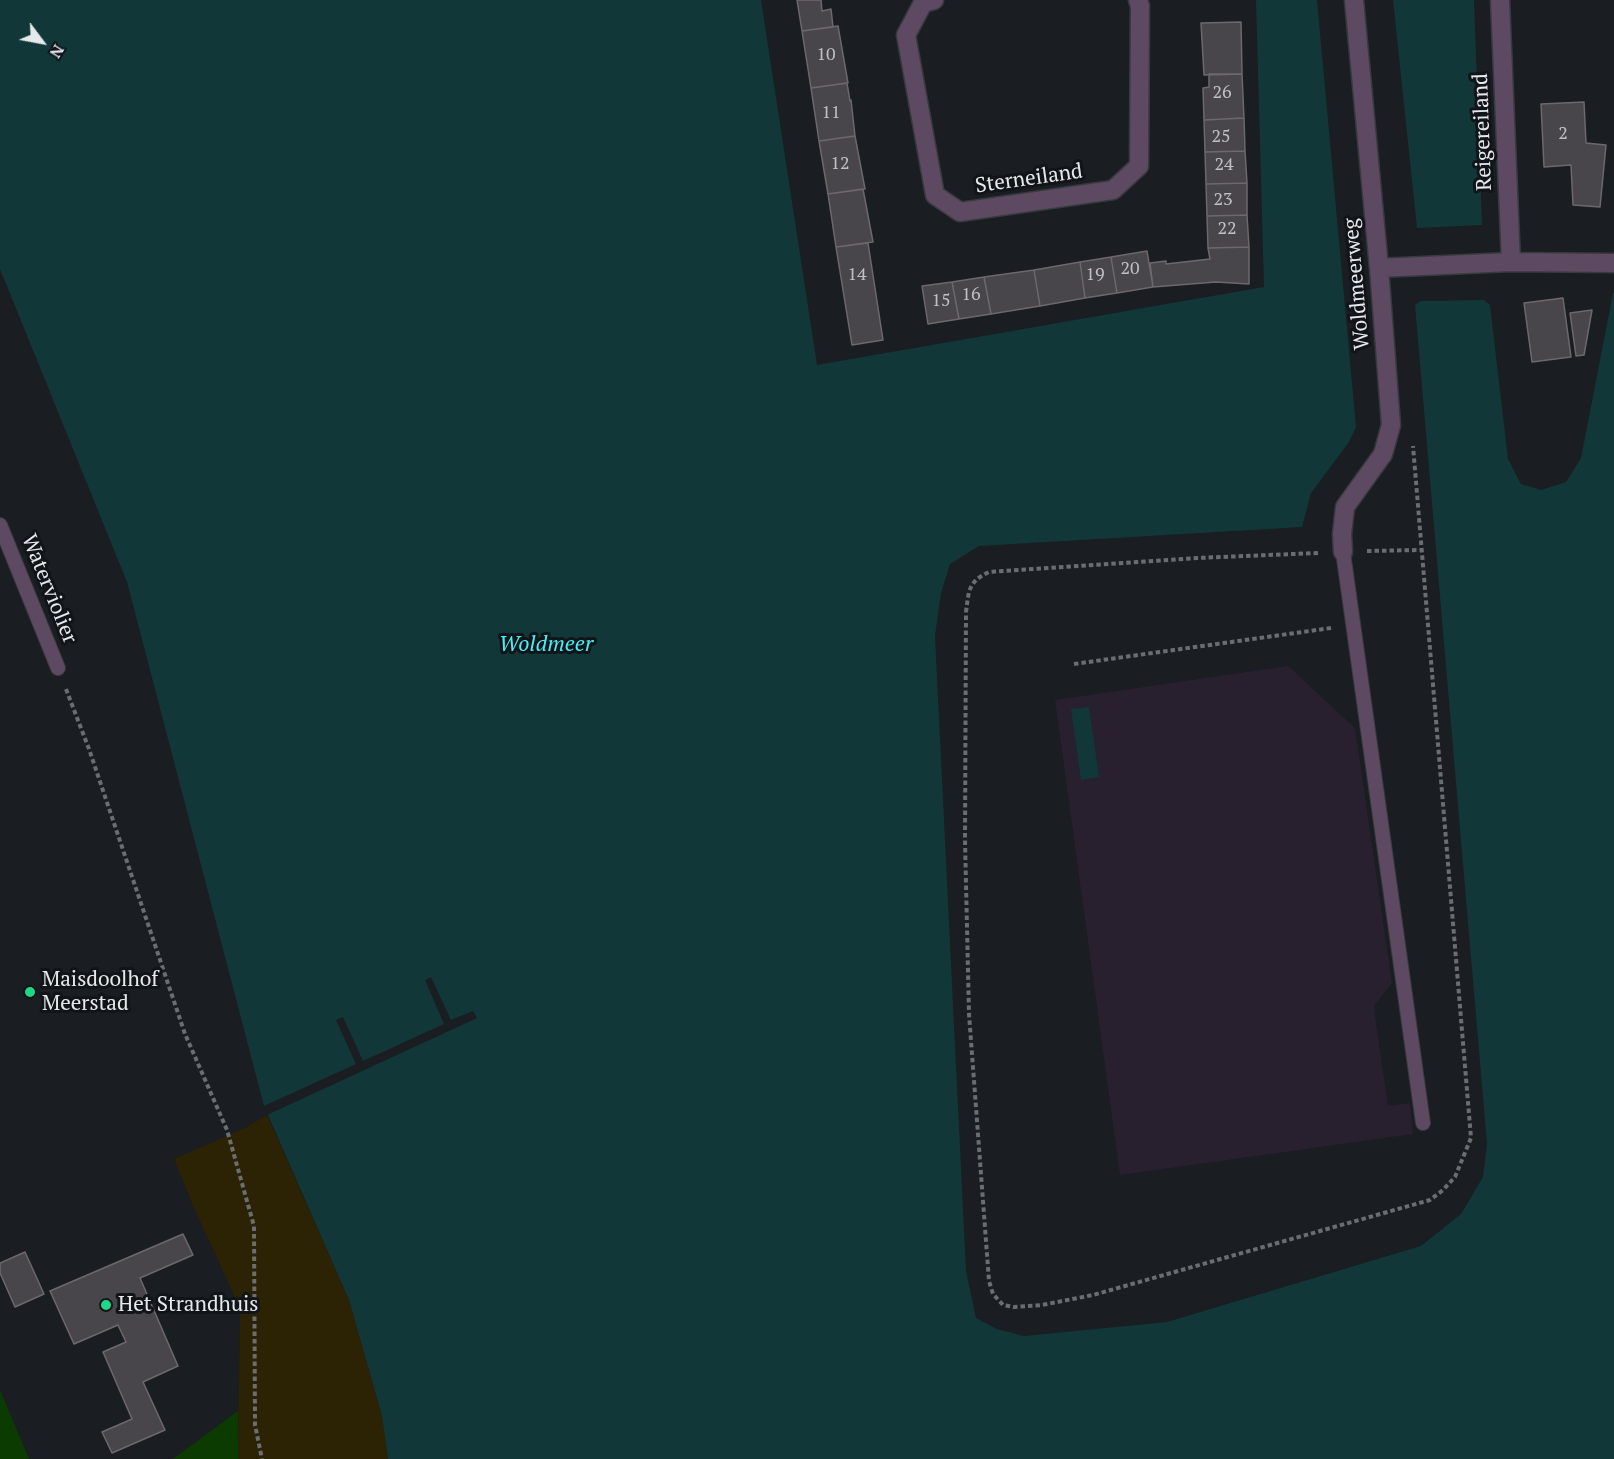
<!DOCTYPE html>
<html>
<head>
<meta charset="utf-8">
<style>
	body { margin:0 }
	#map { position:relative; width:1614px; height:1459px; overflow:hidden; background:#1a1d21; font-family:"PT Serif",serif }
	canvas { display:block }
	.north { position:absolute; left:12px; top:12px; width:60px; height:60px; -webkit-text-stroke:4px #111418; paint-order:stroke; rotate:122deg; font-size:16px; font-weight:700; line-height:24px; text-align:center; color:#e6e9ec }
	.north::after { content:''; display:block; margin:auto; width:21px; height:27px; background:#e6e9ec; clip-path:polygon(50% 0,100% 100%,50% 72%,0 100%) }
</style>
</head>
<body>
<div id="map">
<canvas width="1614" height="1459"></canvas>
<div class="north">N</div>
</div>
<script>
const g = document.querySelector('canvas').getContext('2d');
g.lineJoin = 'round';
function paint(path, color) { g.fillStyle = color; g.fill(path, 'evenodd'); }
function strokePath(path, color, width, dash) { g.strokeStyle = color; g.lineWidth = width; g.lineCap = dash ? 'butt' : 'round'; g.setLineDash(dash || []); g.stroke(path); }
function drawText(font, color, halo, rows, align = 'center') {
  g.font = font + ' "PT Serif",serif'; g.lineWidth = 6; g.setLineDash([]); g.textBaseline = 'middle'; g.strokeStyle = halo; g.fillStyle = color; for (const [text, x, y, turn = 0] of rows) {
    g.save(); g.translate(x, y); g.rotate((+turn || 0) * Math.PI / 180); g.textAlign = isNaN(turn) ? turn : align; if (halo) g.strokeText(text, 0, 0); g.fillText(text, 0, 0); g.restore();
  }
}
const industrial = new Path2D(`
	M1288 666 1355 728 1392 983 1374 1006 1376 1024 1388 1106 1410 1103 1413 1134 1120 1175 1055 700Z`);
const green = new Path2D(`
	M0 1390 29 1459H0Z
	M238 1411V1459H173Z`);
const sand = new Path2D(`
	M267 1115 349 1300 382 1416 388 1459H238L240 1308 194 1208 174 1159 243 1129Z`);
const water = new Path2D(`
	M0 0H761L817 365 1264 287 1256 0H1317L1356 427 1349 442 1311 493 1302 527 979 546 950 564 941 593 935 636 966 1271 976 1318 997 1329 1024 1336 1167 1322 1421 1246 1461 1214 1483 1177 1487 1144 1415 305 1421 301 1484 300 1490 305 1508 459 1521 484 1541 490 1566 482 1581 458 1613 293H1614V1459H388L382 1416 349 1300 264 1106 127 582 0 269Z
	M1393 0H1474L1482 225 1417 228Z
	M1089 707 1099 777 1081 780 1071 709Z`);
const pier = new Path2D(`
	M431 977 451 1020 473 1011 477 1018 267 1115 264 1106 356 1064 336 1020 343 1017 363 1061 444 1024 425 980Z`);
const building = new Path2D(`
	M797 0H821L822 11 831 9 833 27 802 31Z
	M1241 22 1242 74 1204 75 1201 23Z
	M838 26 848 83 811 88 802 31Z
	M1209 74H1242L1244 118 1204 120 1203 88 1209 87Z
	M847 83 850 101 851 100 855 136 819 141 811 88Z
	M1584 102 1586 143 1606 145 1600 207 1573 205 1571 165 1544 167 1541 104Z
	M1244 118 1245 151 1205 152 1204 120Z
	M855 136 865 189 828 194 819 141Z
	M1245 151 1247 183 1206 184 1205 152Z
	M1247 183V215L1207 216 1206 184Z
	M863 189 873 242 836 247 828 194Z
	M1247 215 1249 247 1208 248 1207 216Z
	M868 243 883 340 852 345 836 247Z
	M1249 247V284L1216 282 1153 287 1150 263 1166 261V264L1210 259 1208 248Z
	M1147 251 1153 287 1117 293 1111 257Z
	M1111 257 1117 293 1085 298 1080 262Z
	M1080 262 1085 298 1040 306 1034 270Z
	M1034 270 1040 306 991 314 984 277Z
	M984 277 991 314 959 319 952 282Z
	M952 282 959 319 928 324 922 286Z
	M1563 298 1571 357 1532 362 1524 303Z
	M1592 310 1584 355 1576 356 1570 313Z
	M183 1234 193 1255 140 1278 178 1366 143 1382 165 1430 112 1453 102 1432 132 1419 103 1352 126 1342 118 1325 74 1344 50 1291Z
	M25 1252 44 1294 15 1307 0 1273V1263Z`);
const path = new Path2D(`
	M1367 551 1422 550
	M1318 553 1197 558 989 572C968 582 969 590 966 612L965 840 969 1014 989 1281 993 1294 1003 1305 1014 1307 1042 1305 1093 1295 1430 1200 1443 1190 1455 1177 1471 1138 1413 446
	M1074 664 1331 628
	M66 689 89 749 185 1034 227 1130 254 1226 255 1425 262 1459`);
const service = new Path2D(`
	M0 525 58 668
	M1343 552 1423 1123`);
const minor = new Path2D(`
	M934 0 923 3 906 35 935 195 960 212 1113 190 1139 166 1140 6 1138 0
	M1500 0 1511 262
	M1379 268 1511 262 1614 263
	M1343 552 1342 534 1345 507 1383 454 1391 425 1379 268 1354 0`);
const markers = [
	[30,992,6,"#1fd887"],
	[106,1305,6,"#1fd887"]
];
const numberNames = [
	["10",826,55],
	["26",1222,93],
	["11",831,113],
	["2",1563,134],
	["25",1221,137],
	["12",840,164],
	["24",1224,165],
	["23",1223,200],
	["22",1227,229],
	["20",1130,269],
	["14",857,275],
	["19",1095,275],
	["16",971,295],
	["15",941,301]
];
const streetNames = [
	["Reigereiland",1483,132,-92],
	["Sterneiland",1029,179,-8],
	["Woldmeerweg",1357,284,-95],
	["Waterviolier",49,589,68]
];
const poiNames = [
	["Maisdoolhof",42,980],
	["Meerstad",42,1004],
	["Het Strandhuis",118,1305]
];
const waterNames = [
	["Woldmeer",546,645]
];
paint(industrial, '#28202f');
paint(green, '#0c3b00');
paint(sand, '#2b2303');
paint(water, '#123738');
paint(pier, '#1a1d21');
paint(building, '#49464b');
strokePath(building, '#6c686e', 1.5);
strokePath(service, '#373a3d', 16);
strokePath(minor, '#373a3d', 21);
strokePath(path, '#6a6d71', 4, [4.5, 3]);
strokePath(service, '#5d4961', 14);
strokePath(minor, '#5d4961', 18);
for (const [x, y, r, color] of markers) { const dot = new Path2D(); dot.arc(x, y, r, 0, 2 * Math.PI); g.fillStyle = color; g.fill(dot); strokePath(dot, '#111418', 2); }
drawText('18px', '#bfc0c4', null, numberNames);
drawText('21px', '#e6e9ec', '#111418', streetNames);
drawText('21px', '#e6e9ec', '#111418', poiNames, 'left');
drawText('italic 22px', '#46eff4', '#111418', waterNames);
</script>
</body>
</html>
